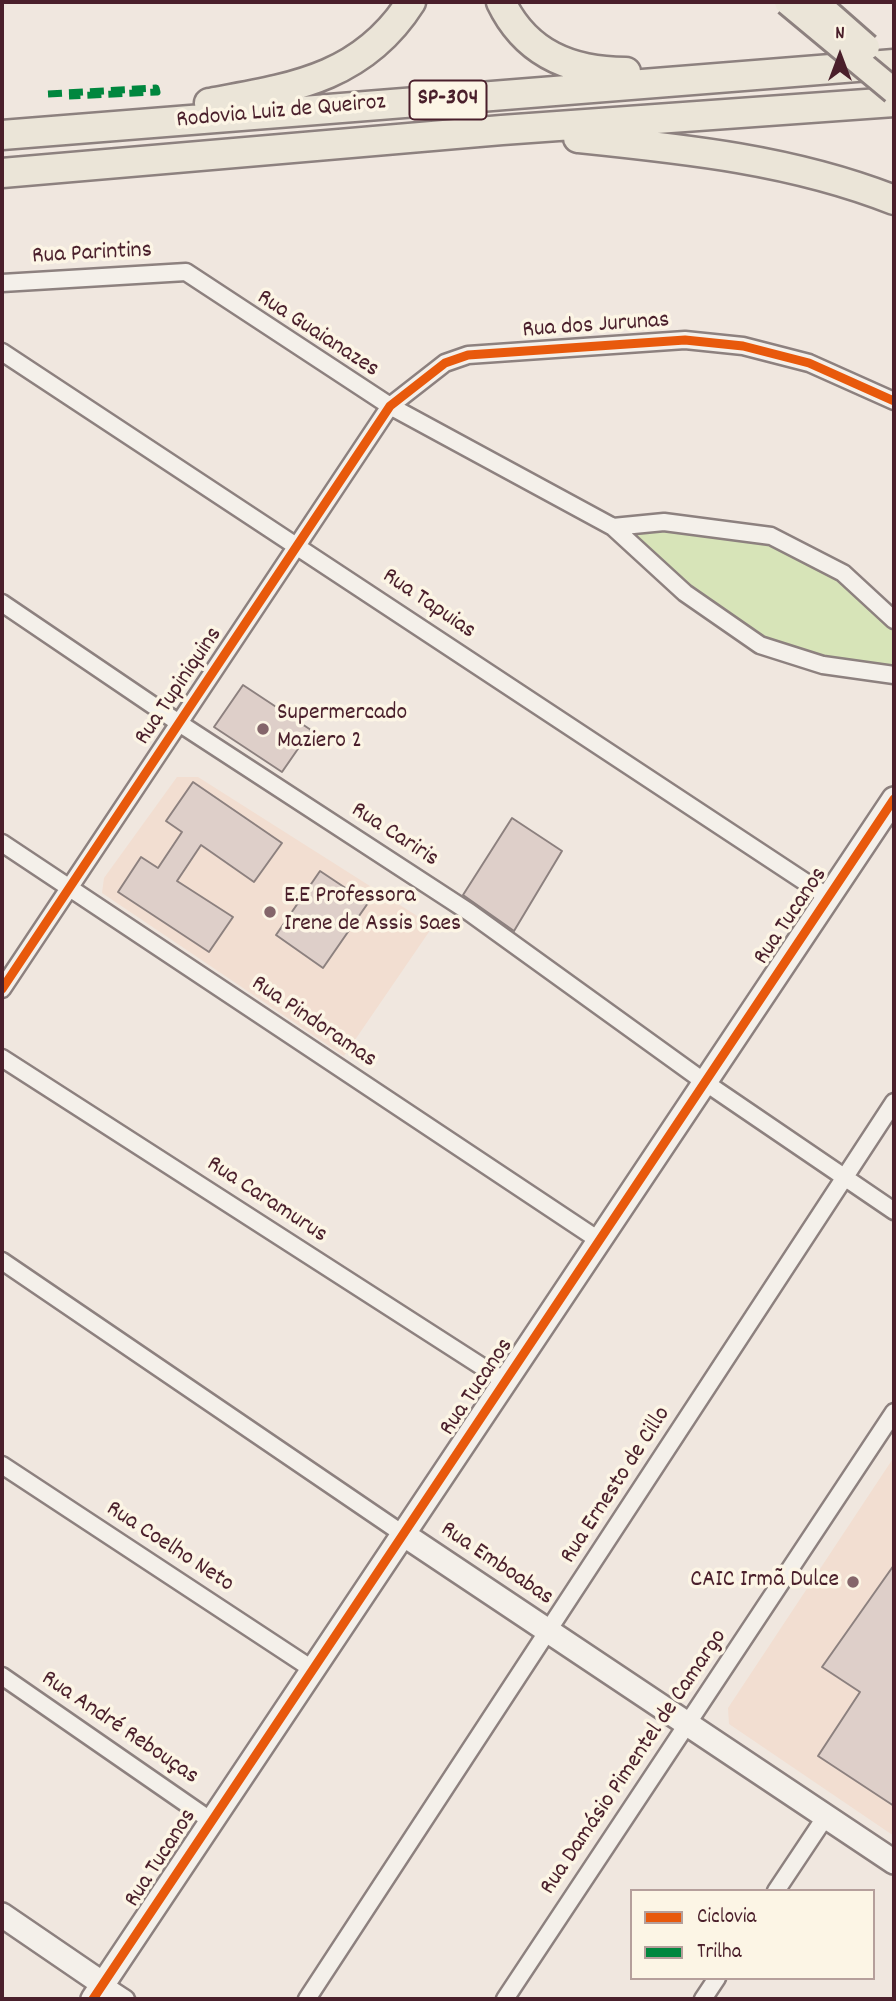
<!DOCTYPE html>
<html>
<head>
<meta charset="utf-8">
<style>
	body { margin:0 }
	#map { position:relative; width:896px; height:2001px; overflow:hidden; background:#f0e7df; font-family:Dekko,sans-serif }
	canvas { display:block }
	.frame { position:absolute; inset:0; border:4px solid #4a1f2b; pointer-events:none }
	.legend { position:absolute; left:630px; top:1889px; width:245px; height:91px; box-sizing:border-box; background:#fcf5e5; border:2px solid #b59f9b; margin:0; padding:9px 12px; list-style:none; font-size:21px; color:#4a1f2b }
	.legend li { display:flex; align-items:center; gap:14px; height:35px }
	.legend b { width:35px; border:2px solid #b59f9b }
	.north { position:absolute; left:805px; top:21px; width:70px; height:70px; -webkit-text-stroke:5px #fcf5e5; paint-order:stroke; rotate:0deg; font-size:19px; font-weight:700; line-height:28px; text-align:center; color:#4a1f2b }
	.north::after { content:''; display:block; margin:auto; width:24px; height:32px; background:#4a1f2b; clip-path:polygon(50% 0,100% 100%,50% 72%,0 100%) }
</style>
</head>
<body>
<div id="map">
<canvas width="896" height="2001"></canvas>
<div class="frame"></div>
<ul class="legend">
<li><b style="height:9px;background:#e8590c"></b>Ciclovia</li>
<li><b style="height:9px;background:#00873e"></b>Trilha</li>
</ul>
<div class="north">N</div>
</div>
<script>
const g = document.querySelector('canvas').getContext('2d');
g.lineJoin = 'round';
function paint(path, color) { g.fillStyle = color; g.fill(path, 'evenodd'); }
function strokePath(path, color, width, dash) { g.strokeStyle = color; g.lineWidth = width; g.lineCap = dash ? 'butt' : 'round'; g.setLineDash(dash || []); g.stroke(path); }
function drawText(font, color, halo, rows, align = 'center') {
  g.font = font + ' Dekko,sans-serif'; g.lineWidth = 7; g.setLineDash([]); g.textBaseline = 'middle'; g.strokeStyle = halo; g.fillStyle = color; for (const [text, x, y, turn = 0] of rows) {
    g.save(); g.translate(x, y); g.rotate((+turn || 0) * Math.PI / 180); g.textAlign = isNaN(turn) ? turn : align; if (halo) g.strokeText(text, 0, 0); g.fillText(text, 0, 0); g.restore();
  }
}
const built = new Path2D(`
	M177 777H198L433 926 344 1056 102 893 104 878Z
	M894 1457V1836L729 1724 728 1708Z`);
const green = new Path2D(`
	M664 522 771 536 843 573 894 620V675L760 645 613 527Z`);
const building = new Path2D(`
	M243 685 311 730 282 772 214 727Z
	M193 782 282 843 254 882 201 845 177 881 233 917 209 952 118 892 141 857 158 868 182 832 166 821Z
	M512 818 562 851 514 931 463 895Z
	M320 871 368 903 323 968 276 935Z
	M894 1565V1806L818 1756 860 1692 822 1667Z`);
const street = new Path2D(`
	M2 283 186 272 390 406 613 527 685 593 760 645 823 665 894 675
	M2 352 828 897
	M613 527 664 522 771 536 843 573 894 620
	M2 603 179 723 469 912 706 1083 894 1211
	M2 843 600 1241
	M2 989 390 406 445 363 468 355 685 340 743 346 809 363 894 401
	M2 1058 506 1382
	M2 1261 403 1534
	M2 1465 312 1669
	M2 1676 210 1820
	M776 1891 826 1816
	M103 1984 126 1999
	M307 1999 894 1102
	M505 1999 894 1412
	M703 1999 717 1978`);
const secondary = new Path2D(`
	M403 1534 894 1862
	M2 1915 103 1984
	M93 1999 894 799`);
const highway = new Path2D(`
	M501 2C526 54 571 72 626 72
	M209 103C291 88 362 79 411 2
	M2 135 894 64
	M578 138C685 149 793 160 894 200
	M2 173 502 130 894 102`);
const primaryBridge = new Path2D(`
	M787 2 894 91
	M817 3 867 47`);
const quiet = new Path2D(`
	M48 94 156 88 157 92 69 96`);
const cycleway = new Path2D(`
	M2 989 390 406 445 363 468 355 685 340 743 346 809 363 894 401
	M93 1999 894 799`);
const markers = [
	[263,729,7,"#84656a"],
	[270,912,7,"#84656a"],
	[853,1582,7,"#84656a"]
];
const shields = [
	[448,100,77]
];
const shieldNames = [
	["SP-304",448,100]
];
const streetNames = [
	["Rodovia Luiz de Queiroz",281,113,-5],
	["Rua Parintins",92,255,-3],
	["Rua dos Jurunas",596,327,-4],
	["Rua Guaianazes",317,335,33],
	["Rua Tapuias",428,605,34],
	["Rua Tupiniquins",180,687,-56],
	["Rua Cariris",394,836,33],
	["Rua Tucanos",792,917,-56],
	["Rua Pindoramas",313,1023,34],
	["Rua Caramurus",266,1201,33],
	["Rua Tucanos",478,1388,-56],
	["Rua Ernesto de Cillo",617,1486,-57],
	["Rua Coelho Neto",169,1548,33],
	["Rua Emboabas",496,1565,34],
	["Rua André Rebouças",119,1729,34],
	["Rua Damásio Pimentel de Camargo",635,1763,-56],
	["Rua Tucanos",162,1859,-57]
];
const poiNames = [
	["Supermercado",277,715],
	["Maziero 2",277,743],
	["E.E Professora",284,898],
	["Irene de Assis Saes",284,926],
	["CAIC Irmã Dulce",839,1582,"right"]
];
paint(built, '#f2ded1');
paint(green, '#d7e4b8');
paint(building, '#decfc9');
strokePath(building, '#8d817f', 2);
strokePath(street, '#8d817f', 21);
strokePath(secondary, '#8d817f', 28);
strokePath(highway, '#8d817f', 33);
strokePath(street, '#f4f0ea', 16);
strokePath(secondary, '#f4f0ea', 23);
strokePath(highway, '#ebe5d8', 28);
strokePath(primaryBridge, '#8d817f', 30, []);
strokePath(primaryBridge, '#ebe5d8', 24);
strokePath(quiet, '#00873e', 7, [14, 7]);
strokePath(cycleway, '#e8590c', 9);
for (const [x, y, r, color] of markers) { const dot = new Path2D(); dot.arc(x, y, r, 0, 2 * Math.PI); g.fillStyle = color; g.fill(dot); strokePath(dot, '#fcf5e5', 2.5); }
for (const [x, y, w] of shields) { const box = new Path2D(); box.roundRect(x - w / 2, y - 19.5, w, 39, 5); g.fillStyle = '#fcf5e5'; g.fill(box); strokePath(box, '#4a1f2b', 2); }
drawText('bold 23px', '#4a1f2b', null, shieldNames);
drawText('24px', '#4a1f2b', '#fcf5e5', streetNames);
drawText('24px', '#4a1f2b', '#fcf5e5', poiNames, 'left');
</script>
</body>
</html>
